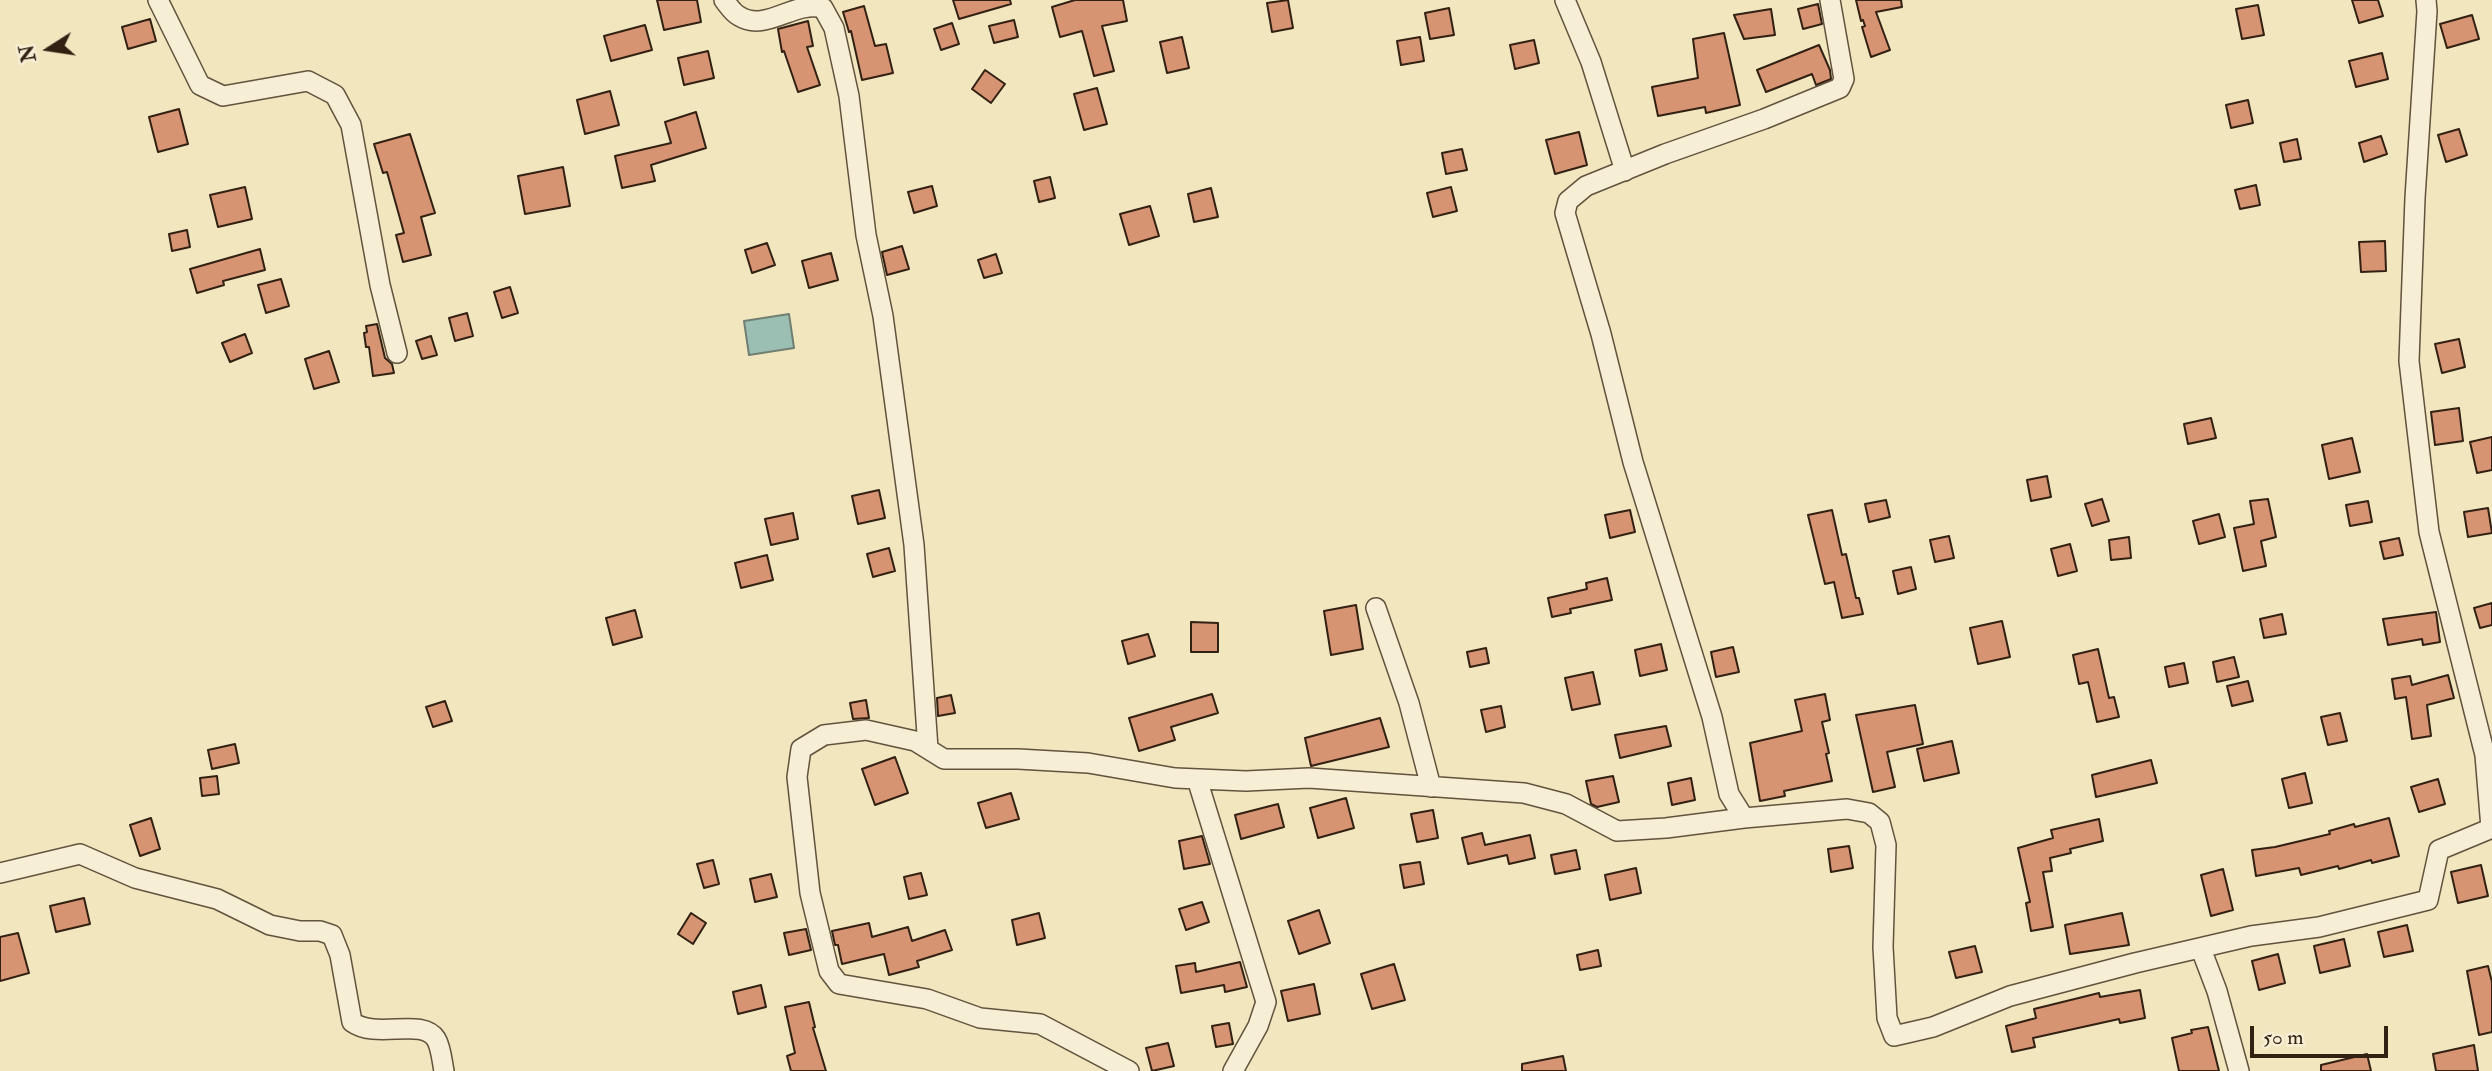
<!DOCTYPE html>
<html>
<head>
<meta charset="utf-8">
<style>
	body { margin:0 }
	#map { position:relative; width:2492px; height:1071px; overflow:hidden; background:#f1e6be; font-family:"IM FELL Double Pica",serif }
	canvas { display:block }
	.north { position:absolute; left:14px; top:14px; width:70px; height:70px; -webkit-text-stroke:5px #f6efd5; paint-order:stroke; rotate:258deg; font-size:19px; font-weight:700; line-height:28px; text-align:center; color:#322013 }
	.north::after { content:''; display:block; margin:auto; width:24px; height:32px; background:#322013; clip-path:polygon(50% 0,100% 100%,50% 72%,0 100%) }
	.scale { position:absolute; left:2250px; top:1026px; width:138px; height:32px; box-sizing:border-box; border:4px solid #322013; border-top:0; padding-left:9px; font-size:21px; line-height:24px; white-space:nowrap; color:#322013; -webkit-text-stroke:5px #f6efd5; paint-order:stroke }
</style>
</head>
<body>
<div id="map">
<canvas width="2492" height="1071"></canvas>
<div class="north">N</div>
<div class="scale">50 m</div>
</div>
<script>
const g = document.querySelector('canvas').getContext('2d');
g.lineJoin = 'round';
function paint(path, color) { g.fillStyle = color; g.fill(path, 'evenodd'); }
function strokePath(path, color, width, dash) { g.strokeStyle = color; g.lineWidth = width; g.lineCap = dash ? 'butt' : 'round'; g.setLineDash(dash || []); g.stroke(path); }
const water = new Path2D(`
	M789 314 794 348 749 355 744 321Z`);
const building = new Path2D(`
	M657 0H697L701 22 664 30Z
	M953 0H1010L1011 4 959 19Z
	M1075 0H1123L1127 21 1102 26 1114 71 1094 76 1082 31 1060 37 1052 7Z
	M1288 0 1293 28 1272 32 1267 3Z
	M1856 0H1901L1902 7 1876 12 1890 50 1871 57 1862 27 1865 26 1863 20 1861 21Z
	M2352 0H2378L2383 16 2359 23Z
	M1818 4 1822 24 1803 29 1798 9Z
	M2258 5 2264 35 2242 39 2236 9Z
	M864 6 875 46 886 44 893 73 862 80 851 31 849 32 843 12Z
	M1449 8 1454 35 1430 39 1425 13Z
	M1771 9 1775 35 1744 39 1734 15Z
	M2472 15 2479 39 2447 48 2440 24Z
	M150 19 156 41 128 49 122 27Z
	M1014 20 1018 37 994 43 989 26Z
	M808 21 813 46 807 47 820 85 798 92 784 51 782 52 778 29Z
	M952 23 959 44 941 50 934 29Z
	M645 25 652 50 611 61 604 36Z
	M1724 33 1740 105 1706 113 1705 107 1658 116 1652 87 1698 78 1693 39Z
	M1182 37 1189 68 1167 73 1160 42Z
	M1420 37 1424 61 1401 65 1397 41Z
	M1534 40 1539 63 1515 69 1510 45Z
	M1819 45 1830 70 1831 79 1816 85 1812 74 1766 92 1757 70Z
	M708 51 714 78 684 85 678 58Z
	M2382 53 2388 79 2356 87 2349 61Z
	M985 70 1005 84 991 103 972 89Z
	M1097 88 1107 124 1084 130 1074 94Z
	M610 91 619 125 585 134 577 100Z
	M2248 100 2253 123 2231 128 2226 105Z
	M179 109 188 144 158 152 149 117Z
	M696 112 706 148 651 165 655 181 622 188 615 156 671 143 665 122Z
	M2459 129 2467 155 2446 162 2438 135Z
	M1579 132 1587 165 1555 174 1546 140Z
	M410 134 435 213 421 217 431 255 403 262 396 235 404 233 387 172 383 173 374 144Z
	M2381 136 2387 154 2364 162 2359 143Z
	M2297 139 2301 159 2284 162 2280 143Z
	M1462 149 1467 170 1446 174 1442 153Z
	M563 167 570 206 525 214 518 176Z
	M1050 177 1055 198 1039 202 1034 181Z
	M2256 185 2260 205 2240 209 2235 190Z
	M932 186 937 206 914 213 908 192Z
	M245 187 252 219 218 227 210 195Z
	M1451 187 1457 211 1433 217 1427 193Z
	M1211 188 1218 217 1194 222 1188 194Z
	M1150 206 1159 236 1129 245 1120 214Z
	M187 230 190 247 172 251 169 234Z
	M2385 241 2386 271 2361 272 2359 242Z
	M767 243 775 265 752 273 745 250Z
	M902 246 909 269 887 275 882 252Z
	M260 249 265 270 223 281 224 285 197 293 190 269Z
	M831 253 838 280 809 288 802 261Z
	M996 254 1002 273 984 278 978 260Z
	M281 279 289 306 266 313 258 285Z
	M510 287 518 313 502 318 494 292Z
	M467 313 473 336 455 341 449 318Z
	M377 324 385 358 392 364 394 373 373 376 369 347H366L364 333 367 332 366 326Z
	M245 334 252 353 230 362 222 343Z
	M431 336 437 355 422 359 416 341Z
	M2459 339 2465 367 2442 373 2435 344Z
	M329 351 339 382 314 389 305 359Z
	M2459 408 2463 441 2435 445 2431 412Z
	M2211 418 2216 438 2188 444 2184 424Z
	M2492 437V470L2477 473 2470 442Z
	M2352 438 2360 472 2329 479 2322 445Z
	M2047 476 2051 497 2031 501 2027 480Z
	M879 490 885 518 858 524 852 496Z
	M2102 499 2109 521 2092 526 2085 504Z
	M2268 499 2276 537 2261 541 2266 566 2243 571 2234 528 2254 524 2250 501Z
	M1886 500 1890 517 1869 522 1865 504Z
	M2368 501 2372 522 2350 526 2346 505Z
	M2488 508 2492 533 2468 537 2464 512Z
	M1630 510 1635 532 1610 538 1605 515Z
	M1832 510 1842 555 1846 554 1856 598H1859L1863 614 1842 618 1834 582 1825 584 1808 515Z
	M793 513 798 539 771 545 765 519Z
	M2219 514 2225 537 2199 544 2193 521Z
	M1949 536 1954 558 1935 562 1930 540Z
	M2129 537 2131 558 2111 560 2109 540Z
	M2399 538 2403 555 2384 559 2380 542Z
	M2070 544 2077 571 2058 576 2051 549Z
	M889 548 895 571 873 577 867 554Z
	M767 555 773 580 741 588 735 563Z
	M1911 567 1916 589 1898 594 1893 571Z
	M1607 578 1612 600 1570 609 1571 613 1552 617 1548 598 1587 589 1586 583Z
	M2492 603V625L2480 628 2474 608Z
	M1356 605 1363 649 1331 655 1324 611Z
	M635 610 642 637 613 645 606 618Z
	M2436 612 2440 642 2423 645 2422 639 2388 645 2383 619Z
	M2282 614 2286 634 2264 638 2260 619Z
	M2002 621 2010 657 1978 664 1970 628Z
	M1191 622 1218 623V652H1191Z
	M1148 634 1155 656 1128 664 1122 641Z
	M1661 644 1667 670 1640 676 1635 650Z
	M1733 647 1739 672 1716 677 1711 652Z
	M1486 648 1489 663 1470 667 1467 652Z
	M2098 649 2109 698 2114 697 2119 717 2097 722 2088 682 2079 684 2073 655Z
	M2234 657 2239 677 2217 682 2213 662Z
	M2184 663 2188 683 2169 687 2165 667Z
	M1593 672 1600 704 1572 710 1565 678Z
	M2448 675 2454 698 2427 705 2431 736 2412 739 2406 697 2395 699 2392 679 2410 676 2412 685Z
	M2248 681 2253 701 2232 706 2227 686Z
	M1212 694 1218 713 1171 727 1175 740 1139 751 1129 718Z
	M1825 694 1830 720 1822 722 1829 753 1826 754 1832 781 1784 791 1785 796 1760 801 1750 743 1802 731 1795 700Z
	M951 695 955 713 938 716 937 698Z
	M866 700 869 718 853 719 850 703Z
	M445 701 452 721 433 727 426 707Z
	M1915 705 1923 744 1887 752 1895 787 1873 792 1856 715Z
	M1501 706 1505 727 1486 732 1481 710Z
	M2340 713 2347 741 2328 745 2321 717Z
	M1380 718 1389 747 1311 766 1305 738Z
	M1666 726 1671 746 1620 758 1615 735Z
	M1952 741 1959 773 1924 781 1917 749Z
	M235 744 239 763 212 769 208 750Z
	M895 757 908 793 875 805 862 769Z
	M2151 760 2157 783 2096 797 2092 775Z
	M2305 773 2312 803 2289 808 2282 779Z
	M217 776 219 794 202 796 200 778Z
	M1613 776 1619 802 1597 807 1591 804 1586 781Z
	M1691 778 1695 800 1672 805 1668 783Z
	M2438 779 2445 804 2419 812 2411 787Z
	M1011 793 1019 819 986 828 978 803Z
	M1346 798 1354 828 1318 838 1310 808Z
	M1278 804 1284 827 1241 839 1235 815Z
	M1433 810 1438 838 1417 842 1411 814Z
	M151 818 160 849 140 856 130 825Z
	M2389 818 2399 856 2372 863 2371 860 2339 869 2338 866 2301 875 2299 868 2256 876 2252 850 2275 847 2330 834 2329 831 2354 824 2355 827Z
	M2099 819 2103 841 2070 849 2071 853 2050 858 2052 871 2043 872 2053 927 2031 931 2026 903 2030 902 2018 848 2053 838 2051 830Z
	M1482 833 1485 845 1530 835 1535 858 1509 864 1507 855 1468 864 1462 838Z
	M1202 836 1210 864 1184 869 1179 841Z
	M1849 846 1853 868 1831 872 1828 849Z
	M1576 850 1580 869 1555 874 1551 855Z
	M713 860 719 884 704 888 697 864Z
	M1420 862 1424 884 1404 888 1400 865Z
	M2481 865 2488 896 2458 903 2451 872Z
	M1636 868 1641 893 1610 900 1605 875Z
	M2223 869 2233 910 2211 916 2201 875Z
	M921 873 927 895 909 899 904 877Z
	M771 874 777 897 755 902 750 879Z
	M84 898 90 924 56 932 50 906Z
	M1202 902 1209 922 1186 930 1179 909Z
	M1319 910 1330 943 1299 954 1288 921Z
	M691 913 706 923 693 944 678 934Z
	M1039 913 1045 938 1017 945 1012 920Z
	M2122 913 2129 945 2070 954 2065 925Z
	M869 923 872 937 908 927 912 941 945 930 952 950 917 961 919 967 889 975 884 954 842 964 838 945H835L832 931Z
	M2407 925 2413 951 2384 957 2378 932Z
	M806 929 811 950 789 955 784 933Z
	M18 933 29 973 0 981V937Z
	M2344 939 2350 966 2320 973 2314 946Z
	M1975 946 1982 972 1956 978 1949 952Z
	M1598 950 1601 966 1580 970 1577 955Z
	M2278 954 2285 983 2259 990 2252 961Z
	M1240 962 1247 987 1225 992 1224 985 1181 993 1176 966 1195 963 1196 972Z
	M1394 964 1405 1000 1372 1009 1361 974Z
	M2488 966 2492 982V1032L2479 1035 2467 971Z
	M1314 984 1320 1014 1288 1021 1281 991Z
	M761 985 766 1007 738 1014 733 992Z
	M2140 990 2145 1018 2120 1023 2119 1019 2033 1038 2035 1047 2012 1052 2006 1026 2036 1018 2034 1009 2099 993 2100 997Z
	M809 1002 815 1027 813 1028 826 1071H791L787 1056 795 1053 785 1007Z
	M1229 1023 1233 1044 1216 1047 1212 1026Z
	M2208 1027 2219 1071H2179L2172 1038 2192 1033 2191 1030Z
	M1168 1043 1174 1066 1152 1071 1146 1048Z
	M2474 1045 2478 1071H2436L2433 1054Z
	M2367 1054 2371 1071H2321V1065Z
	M1563 1056 1566 1071H1522V1064Z`);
const minor = new Path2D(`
	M158 0 200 85 223 96 308 81 335 95 351 125 380 285 397 353
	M724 0C728 5 733 13 739 16 766 33 794 0 823 8L834 28 849 96 866 235 883 316 914 545 928 749
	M1565 0 1591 62 1625 171
	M1830 0 1844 79 1840 88 1764 119 1665 154 1586 186 1568 201 1565 213 1601 334 1633 462 1712 717 1729 794 1744 818 1847 809 1869 813 1880 822 1886 845 1883 947 1887 1018 1894 1036 1933 1027 2010 996 2135 963 2251 936 2319 927 2428 900 2439 850 2492 828
	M2426 0 2427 11 2415 198 2409 361 2429 532 2485 755 2491 828
	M1376 608 1409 703 1431 787
	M1197 779 1266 1002 1258 1026 1233 1071
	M0 873 80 854 135 878 217 899 270 925 300 931H320L332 935 340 955 352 1022C377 1040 422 1017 436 1039 441 1047 442 1061 444 1071
	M2201 949 2217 991 2239 1071
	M1129 1071 1040 1024 980 1018 927 999 839 984 829 971 810 893 797 777 801 749 824 735 866 730 915 741 944 759H1018L1088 763 1175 778 1246 781 1309 778 1524 793 1566 804 1617 831 1666 828 1744 818`);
paint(water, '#9bbfb3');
strokePath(water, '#717f73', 2);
paint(building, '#d79472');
strokePath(building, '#322013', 2);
strokePath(minor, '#62523e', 22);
strokePath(minor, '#f6efd5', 19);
</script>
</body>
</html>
